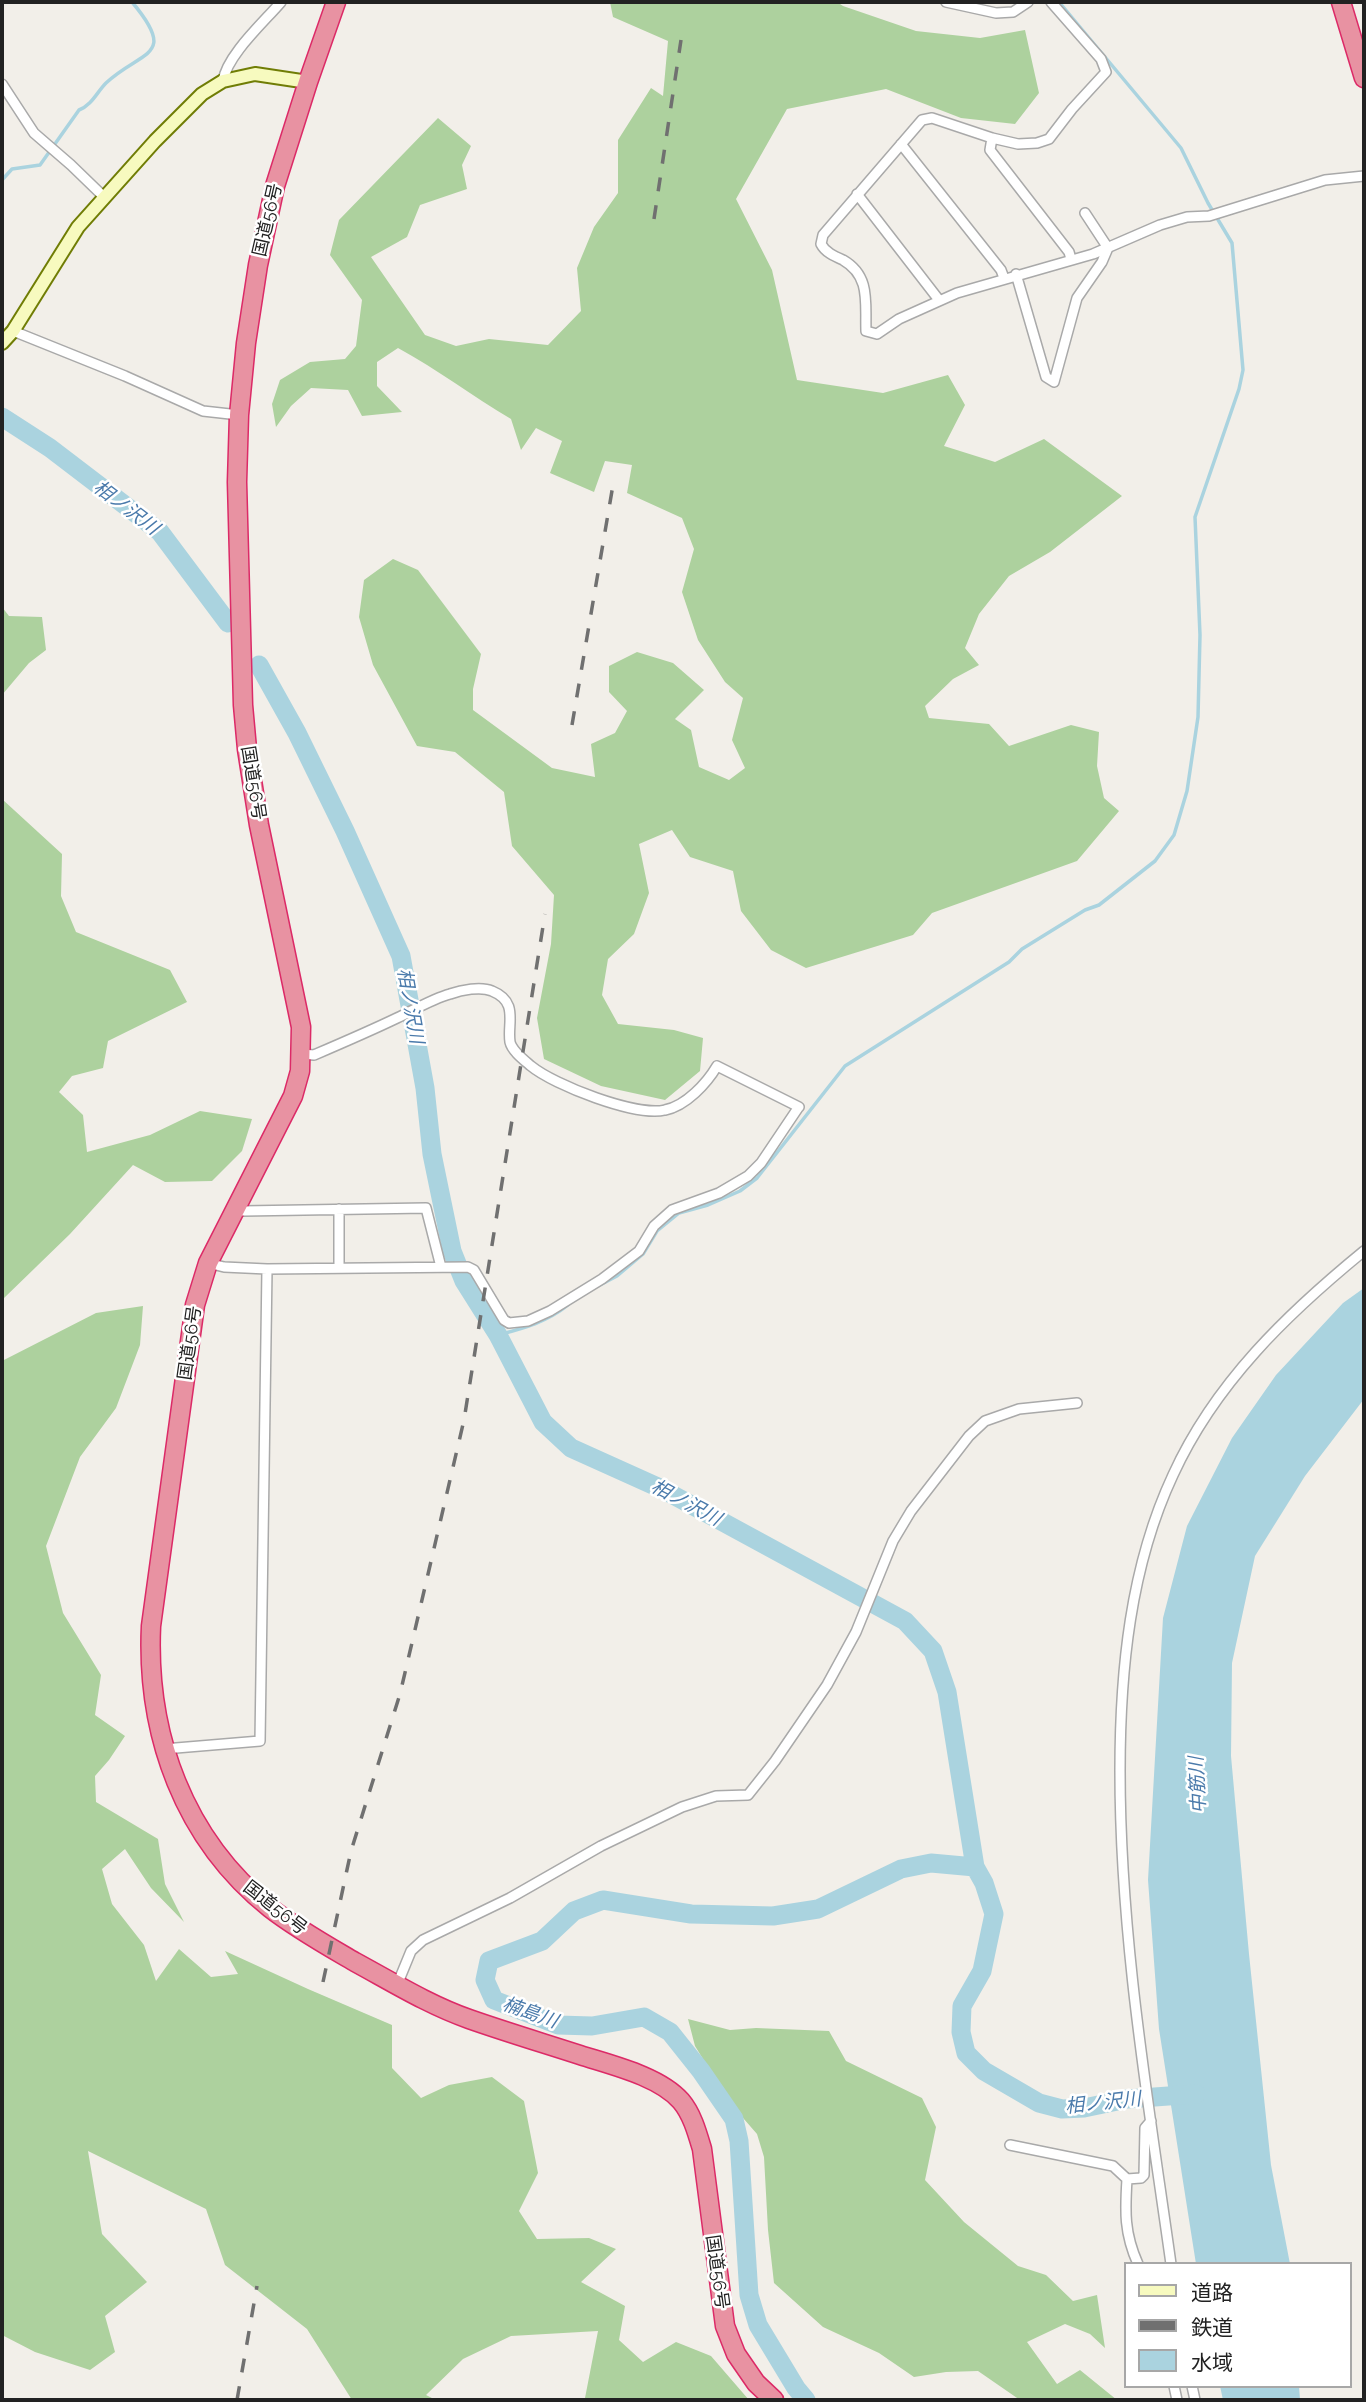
<!DOCTYPE html>
<html>
<head>
<meta charset="utf-8">
<style>
	body { margin:0 }
	#map { position:relative; width:1366px; height:2402px; overflow:hidden; background:#f2efe9; font-family:Raleway,"Noto Sans JP",sans-serif }
	canvas { display:block }
	.frame { position:absolute; inset:0; border:4px solid #222; pointer-events:none }
	.legend { position:absolute; left:1124px; top:2262px; width:228px; height:126px; box-sizing:border-box; background:#fff; border:2px solid #a7a7a7; margin:0; padding:9px 12px; list-style:none; font-size:21px; color:#222 }
	.legend li { display:flex; align-items:center; gap:14px; height:35px }
	.legend b { width:35px; border:2px solid #a7a7a7 }
</style>
</head>
<body>
<div id="map">
<canvas width="1366" height="2402"></canvas>
<div class="frame"></div>
<ul class="legend">
<li><b style="height:9px;background:#f7fabf"></b>道路</li>
<li><b style="height:9px;background:#707070"></b>鉄道</li>
<li><b style="height:19px;background:#aad3df"></b>水域</li>
</ul>
</div>
<script>
const g = document.querySelector('canvas').getContext('2d');
g.lineJoin = 'round';
function paint(path, color) { g.fillStyle = color; g.fill(path, 'evenodd'); }
function strokePath(path, color, width, dash) { g.strokeStyle = color; g.lineWidth = width; g.lineCap = dash ? 'butt' : 'round'; g.setLineDash(dash || []); g.stroke(path); }
function drawText(font, color, halo, rows, align = 'center') {
  g.font = font + ' Raleway,"Noto Sans JP",sans-serif'; g.lineWidth = 5; g.setLineDash([]); g.textBaseline = 'middle'; g.strokeStyle = halo; g.fillStyle = color; for (const [text, x, y, turn = 0] of rows) {
    g.save(); g.translate(x, y); g.rotate((+turn || 0) * Math.PI / 180); g.textAlign = isNaN(turn) ? turn : align; if (halo) g.strokeText(text, 0, 0); g.fillText(text, 0, 0); g.restore();
  }
}
const forest = new Path2D(`
	M610 2H837L843 6 916 31 980 38 1025 30 1039 93 1015 124 961 118 886 89 787 109 736 199 772 270 797 380 883 393 948 375 965 405 944 446 995 462 1044 439 1122 496 1050 552 1009 576 979 614 965 648 979 665 953 679 925 706 929 718 989 724 1009 746 1071 725 1099 732 1097 766 1104 798 1119 811 1077 861 932 913 913 935 806 968 771 950 741 911 733 871 690 857 672 830 639 844 649 893 634 934 608 959 602 995 618 1024 674 1030 703 1038 700 1071 665 1100 601 1086 544 1059 537 1018 551 944 554 895 512 846 504 792 455 752 417 746 373 665 359 617 364 580 393 559 418 570 481 654 473 689V710L552 768 595 777 591 744 615 733 627 711 609 692V666L637 652 673 663 704 690 675 719 691 730 699 767 729 780 745 768 732 740 743 698 725 682 698 640 682 592 694 549 682 518 627 493 632 465 605 461 594 492 550 473 562 441 536 428 521 450 511 419C472 396 437 369 398 348L377 362V386L402 412 362 416 348 390 311 388 291 406 276 427 272 404 280 380 310 362 345 359 356 346 362 300 330 255 339 220 438 118 471 146 462 165 467 189 420 205 407 237 371 257 425 335 456 346 489 339 548 345 581 311 577 268 594 227 618 193V140L651 88 663 96 668 41 613 17Z
	M2 607 9 616 42 617 46 650 29 663 2 695Z
	M2 799 62 854 61 896 76 932 170 970 187 1002 108 1041 103 1068 72 1076 59 1092 83 1115 87 1152 150 1135 200 1111 252 1119 242 1151 212 1181 165 1182 133 1165 70 1234 2 1300Z
	M143 1306 140 1345 116 1408 80 1457 46 1546 63 1613 101 1675 95 1715 125 1736 109 1760 95 1776 96 1802 158 1839 165 1884 184 1922 151 1888 125 1849 102 1869 112 1904 144 1945 156 1981 179 1949 211 1977 238 1974 225 1951 308 1989 392 2025V2068L421 2098 449 2085 492 2077 524 2101 538 2173 519 2211 537 2239 589 2238 616 2249 581 2282 625 2306 619 2340 643 2362 676 2342 711 2356 749 2400H587L585 2398 598 2331 511 2336 463 2359 426 2395 436 2400H352L307 2329 225 2265 206 2209 88 2151 102 2234 147 2282 105 2316 115 2352 90 2370 35 2352 2 2335V1361L96 1313Z
	M688 2019 730 2030 756 2028 829 2031 846 2061 922 2098 936 2127 925 2180 964 2222 1018 2266 1046 2275 1073 2301 1097 2295 1105 2348 1090 2334 1065 2324 1027 2342 1057 2384 1080 2370 1117 2400H1020L978 2371 946 2372 914 2377 879 2353 823 2327 774 2283 768 2230 764 2157 757 2134 730 2103 695 2046Z`);
const water = new Path2D(`
	M1364 1288V1399L1305 1476 1255 1556 1232 1663 1231 1756 1249 1954 1271 2165 1290 2264H1196L1159 2029 1148 1880 1163 1618 1187 1526 1232 1438 1276 1375 1343 1303Z
	M1220 2386H1299L1300 2400H1223Z`);
const stream = new Path2D(`
	M2 180 12 169 40 165 79 110C92 105 97 92 106 83 141 50 179 58 132 2
	M598 1286 617 1276 643 1254 657 1231 679 1213 708 1205 740 1191 757 1178 845 1066 1009 962 1022 949 1085 910 1099 905 1155 861 1174 835 1187 791 1198 717 1200 635 1195 517 1239 389 1243 370 1232 243 1208 203 1181 148 1059 2
	M498 1335C524 1328 547 1322 568 1305`);
const river = new Path2D(`
	M2 417 50 448 160 532 228 623
	M259 665 297 733 345 831 401 956 425 1088 432 1154 452 1251 464 1281 498 1335 543 1422 571 1448 662 1489 905 1621 933 1651 947 1692 975 1867 984 1883 994 1914 982 1971 962 2006 961 2032 966 2053 984 2071 1039 2103 1062 2109 1084 2108 1127 2099 1196 2094
	M806 2400 796 2388 758 2325 749 2295 739 2141 734 2119 701 2071 670 2032 644 2017 592 2026 558 2025 494 2000 485 1980 489 1961 542 1941 574 1911 603 1900 691 1914 773 1916 818 1909 901 1869 931 1863 975 1867`);
const street = new Path2D(`
	M946 2 996 13 1013 12 1028 2
	M1051 2 1101 59 1106 72 1072 109 1049 139 1037 143 1018 144 992 138 990 150 1069 252 1071 259
	M223 81C227 55 264 22 281 2
	M2 84 34 133 71 165 103 196
	M992 138 932 118 922 120 823 235 821 244C825 252 834 256 843 260 871 276 865 303 866 331L877 334 899 319 957 293 1093 254 1160 225 1187 217 1209 216 1325 180 1364 176
	M901 144 1001 270 1004 278
	M857 194 939 300
	M1016 274 1046 377 1054 382 1077 298 1102 262 1108 248 1085 213
	M13 331 125 376 203 411 239 415
	M302 1054 314 1055C342 1043 370 1031 397 1018 414 1010 432 999 450 994 461 990 481 986 492 991 519 1002 507 1023 510 1042 512 1051 524 1060 531 1066 554 1085 636 1117 665 1110 686 1106 707 1083 717 1066L799 1107
	M237 1207 243 1211 426 1208 441 1267
	M339 1209V1268
	M208 1263 224 1267 267 1269 468 1267 474 1270 504 1320 509 1323 528 1321 550 1311 602 1279 639 1251 654 1226 672 1210 719 1193 748 1176 761 1163 798 1108
	M164 1749 260 1741 267 1269
	M397 1985 411 1951 423 1940 510 1898 601 1846 682 1807 716 1796 748 1795 775 1761 827 1685 856 1632 893 1541 911 1511 969 1436 985 1421 1019 1409 1077 1403
	M1010 2145 1113 2166 1127 2179 1141 2178 1144 2175 1145 2128 1151 2121
	M1127 2179C1125 2211 1124 2233 1138 2264
	M1171 2264C1148 2100 1120 1937 1120 1771 1120 1671 1130 1567 1173 1475 1215 1383 1287 1314 1364 1251
	M1174 2386 1177 2400
	M1192 2386 1195 2400`);
const secondary = new Path2D(`
	M2 343 13 331 78 227 155 141 202 94 223 81 255 74 308 82`);
const highway = new Path2D(`
	M336 2 308 82 275 186 258 265 246 343 239 415 237 482 243 705 247 749 259 825 301 1027 300 1071 293 1096 208 1263 195 1305 151 1626C146 1735 184 1839 270 1908 297 1929 326 1945 355 1962 392 1982 429 2005 469 2019 506 2032 543 2043 580 2055 611 2065 659 2076 681 2101 692 2114 697 2132 702 2149L725 2326 736 2354 756 2383 774 2400
	M1341 2 1364 78`);
const rail = new Path2D(`
	M654 219 681 40
	M572 725 614 479
	M323 1982 351 1851 400 1694 464 1420 545 914
	M237 2400 257 2286`);
const streetNames = [
	["国道56号",268,220,-77],
	["国道56号",253,783,81],
	["国道56号",190,1343,-82],
	["国道56号",275,1908,38],
	["国道56号",717,2272,82]
];
const waterNames = [
	["相ノ沢川",126,508,37],
	["相ノ沢川",410,1006,80],
	["相ノ沢川",686,1503,28],
	["中筋川",1198,1785,-93],
	["楠島川",530,2013,20],
	["相ノ沢川",1103,2103,-6]
];
paint(forest, '#add19e');
paint(water, '#aad3df');
strokePath(stream, '#aad3df', 3.5);
strokePath(river, '#aad3df', 19);
strokePath(street, '#a9a9a9', 12);
strokePath(secondary, '#707d05', 16);
strokePath(highway, '#dc2a67', 21);
strokePath(street, '#fff', 9);
strokePath(secondary, '#f7fabf', 12);
strokePath(highway, '#e892a2', 18);
strokePath(rail, '#707070', 3.5, [14, 14]);
drawText('18px', '#222', '#fff', streetNames);
drawText('italic 19px', '#4a7aab', '#fff', waterNames);
</script>
</body>
</html>
